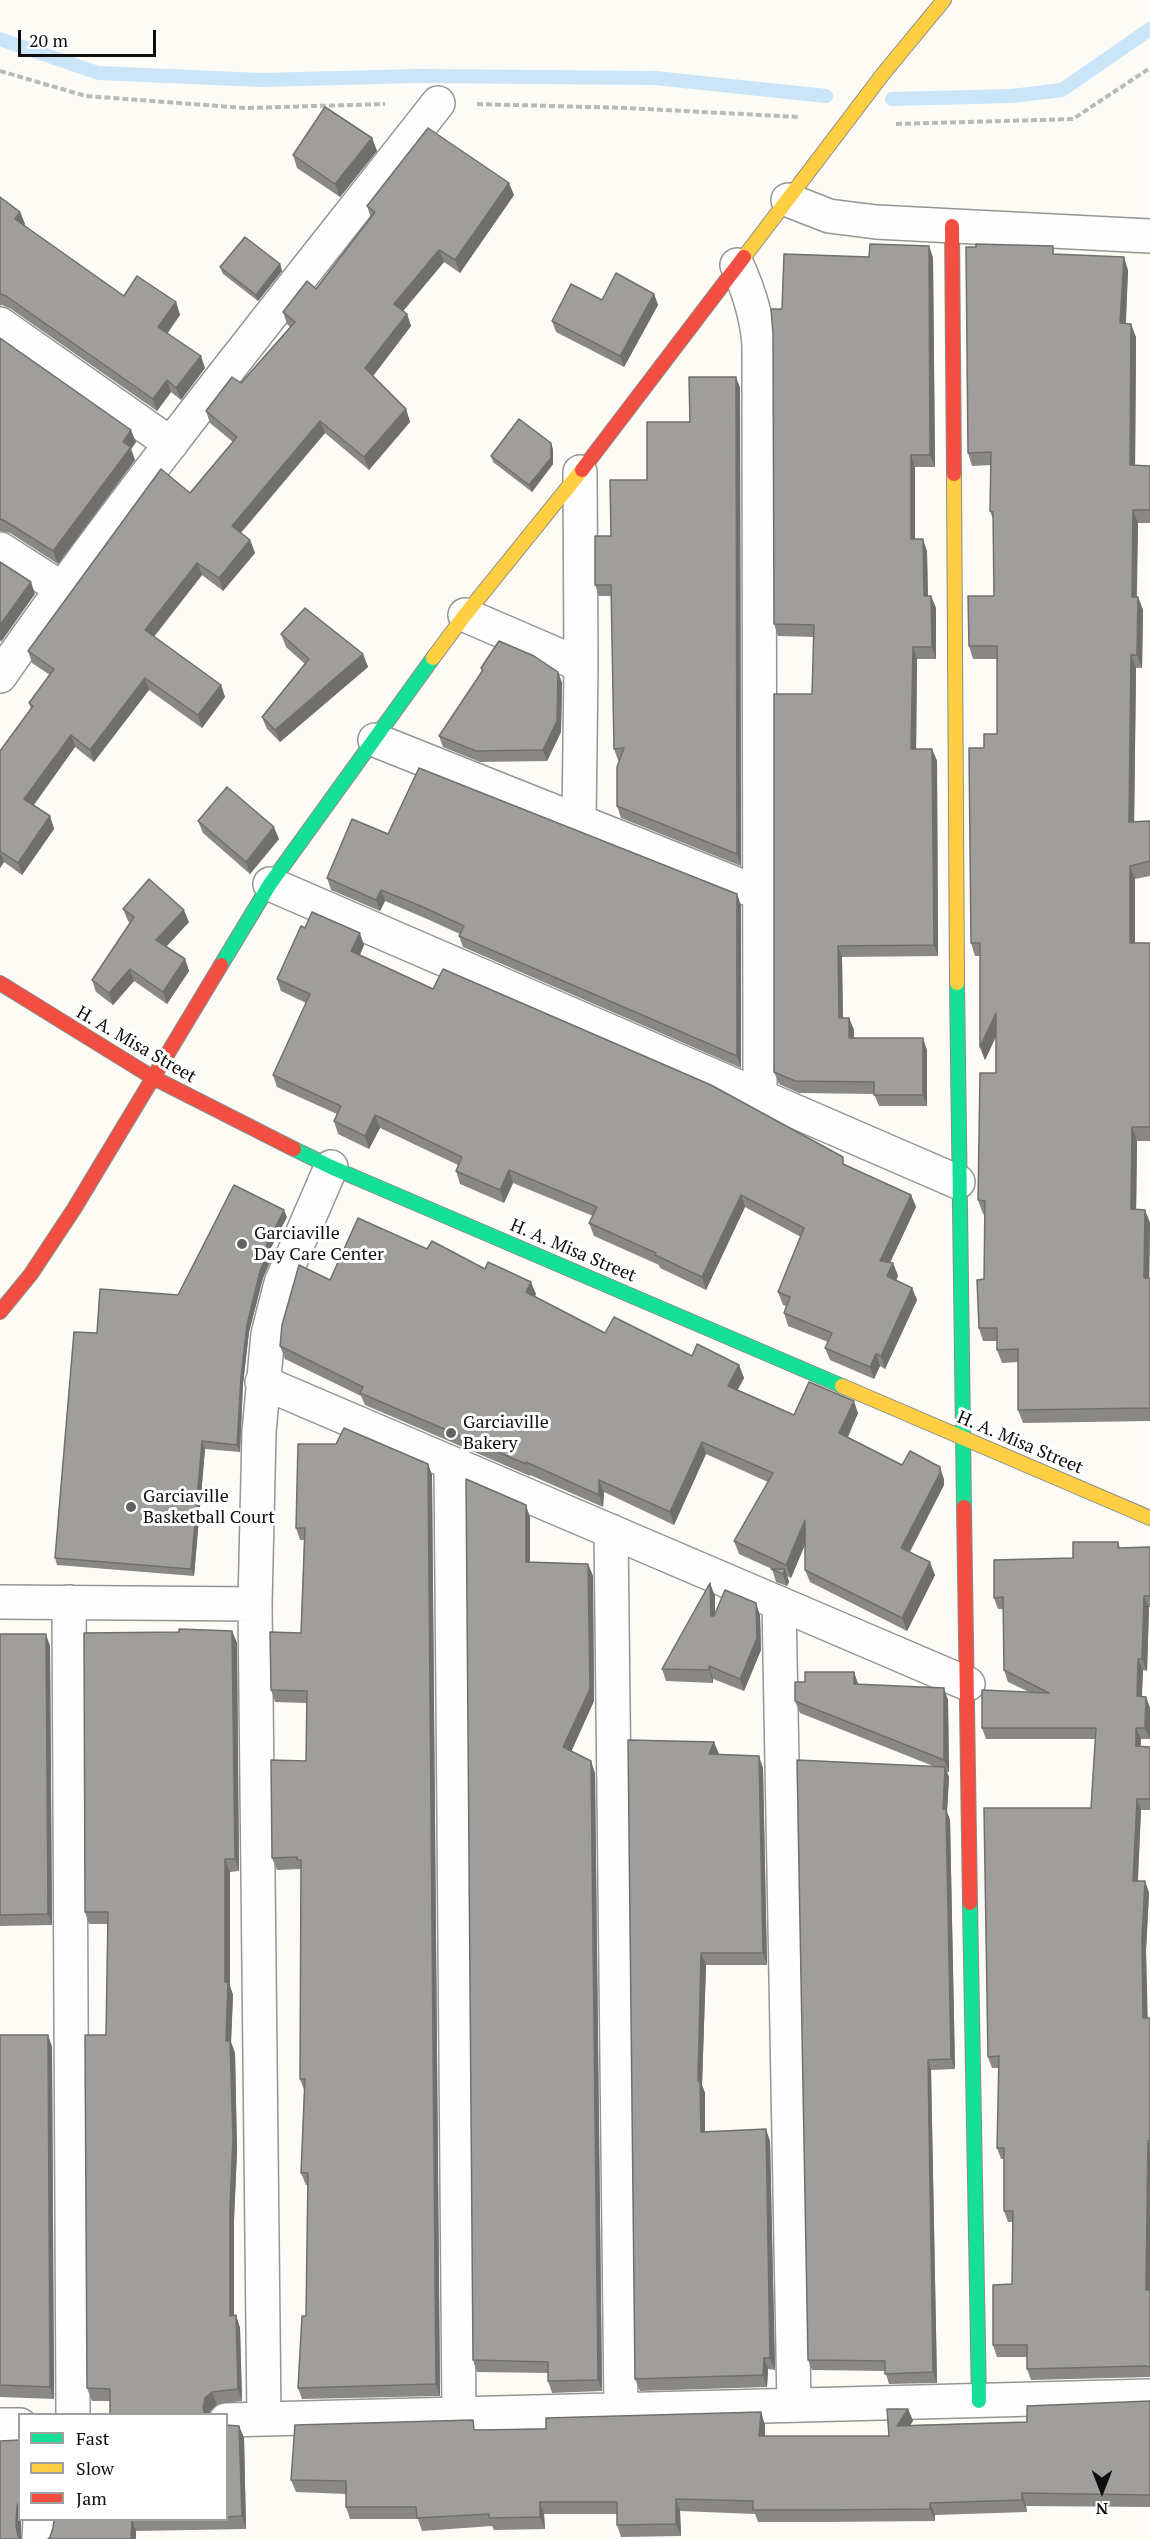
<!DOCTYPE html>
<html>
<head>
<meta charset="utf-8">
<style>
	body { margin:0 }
	#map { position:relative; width:1150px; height:2539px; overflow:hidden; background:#fcfbf5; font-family:"PT Serif",serif }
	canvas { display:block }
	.legend { position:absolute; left:18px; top:2413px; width:210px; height:108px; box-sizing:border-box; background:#fff; border:2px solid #9f9f9f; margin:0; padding:8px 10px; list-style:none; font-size:18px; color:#0f0f0f }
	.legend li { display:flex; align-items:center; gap:12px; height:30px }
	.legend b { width:30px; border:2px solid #9f9f9f }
	.north { position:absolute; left:1072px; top:2461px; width:60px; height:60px; -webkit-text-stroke:4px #fff; paint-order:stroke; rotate:180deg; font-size:16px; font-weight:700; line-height:24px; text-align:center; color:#0f0f0f }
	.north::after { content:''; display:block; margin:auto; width:21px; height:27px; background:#0f0f0f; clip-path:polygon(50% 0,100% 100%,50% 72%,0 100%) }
	.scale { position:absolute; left:18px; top:30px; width:138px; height:27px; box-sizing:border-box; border:3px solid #0f0f0f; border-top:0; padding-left:8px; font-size:18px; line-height:21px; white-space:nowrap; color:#0f0f0f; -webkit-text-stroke:4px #fff; paint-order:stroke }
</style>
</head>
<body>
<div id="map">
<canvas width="1150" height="2539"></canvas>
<ul class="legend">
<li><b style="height:8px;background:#16e098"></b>Fast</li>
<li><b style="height:8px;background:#ffcf43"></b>Slow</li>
<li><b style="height:8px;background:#f24e42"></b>Jam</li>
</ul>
<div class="north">N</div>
<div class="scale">20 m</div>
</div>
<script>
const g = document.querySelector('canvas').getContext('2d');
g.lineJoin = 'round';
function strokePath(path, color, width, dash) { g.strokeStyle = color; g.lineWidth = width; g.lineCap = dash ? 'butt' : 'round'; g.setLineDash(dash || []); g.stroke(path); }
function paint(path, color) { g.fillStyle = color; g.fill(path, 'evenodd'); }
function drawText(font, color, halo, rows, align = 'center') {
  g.font = font + ' "PT Serif",serif'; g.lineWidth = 6; g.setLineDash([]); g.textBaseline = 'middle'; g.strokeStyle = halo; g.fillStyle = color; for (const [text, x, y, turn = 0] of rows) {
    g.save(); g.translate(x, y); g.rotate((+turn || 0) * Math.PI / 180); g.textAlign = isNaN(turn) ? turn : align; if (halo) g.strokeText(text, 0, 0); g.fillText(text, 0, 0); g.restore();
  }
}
const stream = new Path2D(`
	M0 39 98 73 261 80 418 76 655 78 826 96
	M892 99 1012 96 1062 90 1150 29`);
const path = new Path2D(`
	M0 71 86 96 245 108 385 104
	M477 104 627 108 799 117
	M896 124 1073 119 1150 68`);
const street = new Path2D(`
	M788 200 829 216 876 222 1150 236
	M737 265C749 291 757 316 759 345L760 1097
	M0 324 171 444
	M0 549 61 588
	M465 615 581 665
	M0 676C137 479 290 292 438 103
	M375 740 759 893
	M579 822 581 665 580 472
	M270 884 958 1182
	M262 1382 968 1684
	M451 1463 459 2414
	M611 1531 621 2410
	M0 1602 255 1604
	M69 1602 73 2414
	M779 1603 794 2405
	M264 2419 255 1604 259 1432 268 1334 281 1283 331 1167
	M226 2420 1150 2396
	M0 2425H20
	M39 2539 40 2520`);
const fast = new Path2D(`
	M221 965 270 884 433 658
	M957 983 964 1507
	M294 1149 331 1167 842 1386
	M970 1903 979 2401`);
const slow = new Path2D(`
	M744 257 883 74 944 0
	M954 474 957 983
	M433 658 465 615 582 470
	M842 1386 1150 1518`);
const jam = new Path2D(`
	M952 226 954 474
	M582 470 744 257
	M0 983 152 1077 294 1149
	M0 1312 31 1274 74 1209 221 965
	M964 1507 970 1903`);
const wall = new Path2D(`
	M372 138 377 151 340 197 297 168 293 155Z
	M514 195 460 273 444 262 403 311 407 314 411 326 373 376 406 409 410 422 369 470 325 433 241 533 250 540 255 553 223 591 202 575 154 636 221 685 225 697 202 728 149 690 94 762 75 747 33 805 50 816 54 829 22 875 4 862 0 868V751L31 709 29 703 50 675 32 663 28 651 190 493 233 442 210 423 206 411 241 383 290 327 287 324 283 312 316 289 371 218 367 206Z
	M0 197 20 212 25 224 24 226 124 296 176 302 180 315 167 333 205 368 181 400 171 392 157 411 11 309 2 305 0 306Z
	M929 246 933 258 935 467H915V539L927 551 928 596H931L936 608V659H917L916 749H932L937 761 938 956 842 957 843 1018H849L854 1030V1038L927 1050V1106H879L874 1094 799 1093 779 1084 774 1072 812 694 814 637 778 636 774 624 782 309 869 257Z
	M976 247 1056 254 1128 270 1126 323 1136 337 1135 466H1150V523H1138L1137 597H1138L1143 610 1142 668H1136L1134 821H1150V876L1135 879V943H1150V1141H1137L1136 1210H1145L1150 1223 1149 1278H1150V1421L1023 1423 1018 1410V1362L1002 1363 997 1350V1341H983L979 1328 984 1279 985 1214H983L978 1200 996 1073V1036L985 1060 980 1047V956H975L971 943 984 748 997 734V659H973L969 646 994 596 993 519 990 511 991 465 972 466 968 453Z
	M280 264 282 271 258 301 223 274 220 267Z
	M654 294 658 305 624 367 556 332 552 321 602 300Z
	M0 338 136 442 131 449 135 460 58 564 10 533 0 531Z
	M736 377 740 388 741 866 621 818 617 806 620 760H618L614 749 611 596H599L595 585 611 536 647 480 690 422Z
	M551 443 553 450V464L532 492 493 462 491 456Z
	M281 634 363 654 368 667 280 742 267 729 262 717 305 664 286 647Z
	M481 668 558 672 562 683 561 732 547 761 480 762 443 747 439 736 482 672Z
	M198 821 279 839 250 874 203 833Z
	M388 834 737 894 741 906V1068L463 947 459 936 460 934 427 919 385 901 380 911 331 890 327 878Z
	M123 909 189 922 166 947 185 959 189 971 167 1004 134 981 113 1005 96 992 92 980 130 923 128 921Z
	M305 928 364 945 360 955 433 989 846 1165 911 1195 916 1207 890 1263H893L898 1276 896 1280 912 1288 917 1300 885 1369 880 1366 874 1379 830 1360 825 1348 828 1342 788 1326 784 1313 786 1306 783 1305 778 1292 801 1237 745 1207 706 1290 660 1268 659 1265 594 1236 589 1223 593 1216 513 1183 504 1203 460 1184 456 1171 458 1165 380 1128 369 1149 338 1134 334 1121 337 1114 277 1087 273 1075 306 1003 281 991 277 979Z
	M287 1217 267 1255 270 1262 263 1278 249 1332 243 1384 240 1452 205 1449 194 1576 57 1565 55 1558 97 1333 178 1295Z
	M427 1249 485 1269 536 1294 534 1296 605 1333 692 1356 739 1365 744 1378 737 1390 794 1415 858 1413 848 1437 902 1465 944 1479V1485L910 1552 935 1575 907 1631 810 1582 805 1570V1544L791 1578 787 1576 789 1582 787 1586 776 1582 772 1569 739 1554 734 1541 768 1482 706 1454 674 1525 604 1492 603 1507 530 1475V1476L365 1405 361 1396 285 1359 280 1346 330 1280Z
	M428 1464 432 1475 440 2396 302 2399 298 2388 306 2316 308 2185H306L301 2173 304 2090 300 2079 301 1870 300 1869 277 1870 272 1858 306 1761V1703L275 1702 271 1690 301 1633 304 1540H300L296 1528Z
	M530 1517V1562L588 1564 593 1576 594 1701 571 1751 595 1773 602 2391 552 2393 548 2381V2373L477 2372 473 2360Z
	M1118 1542 1120 1548 1150 1547V1607H1149L1147 1671 1143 1670 1142 1696 1146 1697 1150 1708V1739H1141L1140 1747H1150V1810H1141L1138 1881H1145L1149 1893 1146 1950 1147 2018H1150V2377L1031 2380 1027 2369V2357H997L993 2345 1012 2284 1013 2222H1008L1004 2211V2159H1001L997 2148 999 2068H992L988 2057 1091 1808 1096 1739H986L982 1728 1029 1692 1008 1682 1004 1670 1003 1609H998L994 1598 1073 1558Z
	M715 1596V1614L756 1603 760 1616 761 1650 744 1691 713 1679V1683L666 1681 662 1669Z
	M232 1631 237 1643 239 1871 230 1872V1986L233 1995 231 2042 235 2053 237 2151 234 2220V2315H236L240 2328 242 2401 217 2404 210 2411 209 2415H110V2401H92L87 2388 106 2035 108 1924H89L85 1912Z
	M0 1634 50 1646 52 1925 0 1926Z
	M854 1672 858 1684 948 1700 949 1772H947L949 1777 947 1812 950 1820 955 2069 931 2070 937 2383 889 2384 885 2371 812 2370 808 2360 933 1766 800 1713 795 1701 805 1682Z
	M714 1742 718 1754 763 1768 767 1965H706L702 2085 705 2093V2132L770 2141 775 2370 768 2369 767 2387 640 2391 635 2379Z
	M0 2035H48L52 2047 54 2399 0 2397Z
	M1150 2401V2507L1026 2506 1027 2512 935 2515V2521L823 2522H758L755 2514 680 2511 681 2536 621 2537 617 2525V2514H544L545 2529 494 2530 492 2526 422 2531 418 2519H350L346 2507V2494L296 2492 291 2480 477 2430 765 2425V2436H889L908 2409 913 2421 910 2425 1027 2422Z
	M226 2425 239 2426 244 2438 246 2529 136 2531V2539H48L50 2537 53 2528 54 2520H226Z`);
const shadedWall = new Path2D(`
	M372 138 377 151 340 197 335 184Z
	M509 183 514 195 460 273 455 260Z
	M20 212 25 224 19 232 15 219Z
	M929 246 933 258 935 467 930 455Z
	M439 250 444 262 399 316 394 304Z
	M1124 257 1128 270 1125 336 1120 323Z
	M280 264 282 271 258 301 256 295Z
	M654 294 658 305 624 367 620 356Z
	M176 302 180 315 163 340 158 327Z
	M407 314 411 326 370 380 365 368Z
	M1131 324 1136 337 1135 478 1130 465Z
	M201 356 205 368 181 400 176 388Z
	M736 377 740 388 741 866 737 854Z
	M167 380 171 392 157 411 153 399Z
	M406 409 410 422 369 470 364 457Z
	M320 421 325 433 236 538 232 526Z
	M131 430 136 442 131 449 135 460 58 564 53 551Z
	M551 443 553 450V464L532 492 529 485Z
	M911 455 915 467V551L911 539Z
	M1133 510 1138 523 1136 610 1132 597Z
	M923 539 927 551 928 608 924 596Z
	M250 540 255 553 223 591 219 578Z
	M197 563 202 575 150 642 145 630Z
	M31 582 35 594 1 642 0 640V625Z
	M931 596 936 608V659L932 647Z
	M1138 597 1143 610 1142 668 1137 655Z
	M913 647 917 659 916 761 911 749Z
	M363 654 368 667 280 742 275 730Z
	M1131 655 1136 668 1134 835 1129 822Z
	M558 672 562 683 561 732 547 761 543 750Z
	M145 678 149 690 94 762 90 750Z
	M221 685 225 697 202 728 198 715Z
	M71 735 75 747 29 812 24 799Z
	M932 749 937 761 938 956 934 945Z
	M50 816 54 829 22 875 18 863Z
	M274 827 279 839 250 874 246 862Z
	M0 852 4 862 0 868Z
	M1130 866 1135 879V956L1130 943Z
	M381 890 385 901 380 911 376 900Z
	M737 894 741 906V1068L737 1056Z
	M184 910 189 922 161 952 156 940Z
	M360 933 364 945 356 964 351 951Z
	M838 946 842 957 843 1030 839 1018Z
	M185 959 189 971 167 1004 163 992Z
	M130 969 134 981 113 1005 109 993Z
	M996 1013 1001 1026 985 1060 980 1047Z
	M849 1018 854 1030 853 1050 849 1038Z
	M923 1038 927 1050V1106L923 1095Z
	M375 1115 380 1128 369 1149 365 1136Z
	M1132 1127 1137 1141 1136 1222 1131 1209Z
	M509 1170 513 1183 504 1203 500 1190Z
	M741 1195 745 1207 706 1290 702 1277Z
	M911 1195 916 1207 885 1273 880 1261Z
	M284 1210 287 1217 267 1255 270 1262 263 1278 249 1332 243 1384 240 1452 237 1445 241 1377 247 1325 263 1252Z
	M1145 1210 1150 1223 1149 1291 1144 1278Z
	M893 1263 898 1276 892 1289 887 1276Z
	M531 1282 536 1294 531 1305 526 1292Z
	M912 1288 917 1300 885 1369 881 1356Z
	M876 1354 880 1366 874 1379 870 1367Z
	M739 1365 744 1378 733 1399 728 1386Z
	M854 1401 858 1413 844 1445 839 1433Z
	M202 1441 205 1449 194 1576 191 1569Z
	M702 1442 706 1454 674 1525 670 1512Z
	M428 1464 432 1475 440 2396 436 2384Z
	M940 1467 944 1479V1485L905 1560 901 1548Z
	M599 1480 604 1492 603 1507 599 1495Z
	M526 1505 530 1517V1574L526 1562Z
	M805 1520 810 1533 791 1578 786 1565Z
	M930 1562 935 1575 907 1631 902 1618Z
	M588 1564 593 1576 594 1701 568 1759 563 1747Z
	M785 1569 789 1582 787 1586 783 1574Z
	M710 1583 715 1596V1629L711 1616Z
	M1144 1596 1149 1607 1147 1671 1142 1659Z
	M756 1603 760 1616 761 1650 744 1691 740 1679Z
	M232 1631 237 1643 239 1871 235 1859Z
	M46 1634 50 1646 52 1925 48 1914Z
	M1138 1659 1143 1670 1141 1708 1137 1696Z
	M709 1666 713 1679V1683L709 1670Z
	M854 1672 858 1684H854Z
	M944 1688 948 1700 949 1772 944 1760Z
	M1146 1697 1150 1708V1739L1145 1728Z
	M1136 1728 1141 1739 1140 1758 1136 1746Z
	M714 1742 719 1754 714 1766 709 1754Z
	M759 1756 763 1768 767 1965 763 1953Z
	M591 1761 595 1773 602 2391 598 2380Z
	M945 1767 949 1777 947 1812 950 1820 955 2069 951 2059 943 1809Z
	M1137 1799 1141 1810 1137 1893 1133 1881Z
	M225 1859 230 1872V1986L233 1995 231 2042 235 2053 237 2151 234 2220V2328L230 2316 225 1982Z
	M1145 1881 1149 1893 1146 1950 1148 2029 1143 2018 1142 1939Z
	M701 1953 706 1965 702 2085 705 2093V2144L701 2132 698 2081Z
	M48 2035 52 2047 54 2399 50 2387Z
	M928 2060 931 2070 937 2383 933 2372Z
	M766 2129 770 2141 775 2370 770 2358Z
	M1148 2141 1150 2146V2301L1146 2290Z
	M236 2315 240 2328 242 2401 238 2389Z
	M764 2358 768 2369 767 2387 763 2375Z
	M212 2392 217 2404 210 2411 209 2415H205L203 2408 205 2398Z
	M908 2409 913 2421 902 2438 897 2426Z
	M761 2412 765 2425 764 2448 759 2436Z
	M239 2426 244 2438 246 2529 242 2516Z
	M1022 2493 1026 2506 1027 2512 1022 2500Z
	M20 2499V2520H21V2539L18 2536 16 2526 17 2506Z
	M676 2499 680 2511 681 2536 676 2524Z
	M540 2502 544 2514 545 2529 540 2517Z
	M930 2503 935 2515V2521L930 2509Z
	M132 2520 136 2531V2539H131Z`);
const building = new Path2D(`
	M325 107 372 138 335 184 293 155Z
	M428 128 509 183 455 260 439 250 394 304 407 314 365 368 406 409 364 457 320 421 232 526 250 540 219 578 197 563 145 630 221 685 198 715 145 678 90 750 71 735 24 799 50 816 18 863 0 851V751L33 706 29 703 54 669 28 651 161 469 190 493 237 437 206 411 232 377 241 383 295 322 283 312 307 281 316 289 375 212 367 206Z
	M0 197 20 212 15 219 124 296 137 276 176 302 158 327 201 356 176 388 167 380 153 399 6 296 0 294Z
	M245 237 280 264 256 295 220 267Z
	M870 244 929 246 930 455H911V539H923L924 596H931L932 647H913L911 749H932L934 945 838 946 839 1018H849V1038H923V1095H874V1082L795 1081 774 1072V694H812L814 625 774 624 773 333 771 309H782L784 254 869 257Z
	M976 244 1053 246V254L1124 257 1120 323 1131 324 1130 465 1150 466V510H1133L1132 597H1138L1137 655H1131L1129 822 1150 821V861L1130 866V943H1150V1127H1132L1131 1209 1145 1210 1144 1278H1150V1408L1018 1410V1349L997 1350V1328H979L977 1280 984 1279 985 1201 978 1200 980 1073H996V1013L980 1047V943H971L969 748H984V734H997V646H969L968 596H994L993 512 990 511 991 452 968 453 966 247H976Z
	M616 273 654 294 620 356 552 321 571 284 602 300Z
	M0 338 131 430 123 442 131 447 53 551 5 521 0 519Z
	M689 377H736L737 854 617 806V767L624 748 614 749 611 585H595V536H611L610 480H647V422H690Z
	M519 419 551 443V458L529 485 491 456Z
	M0 562 31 582 0 625Z
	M305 608 363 654 275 730 262 717 309 659 281 634Z
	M499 641 534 656 558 672 557 721 543 750 476 751 439 736 483 670 481 668Z
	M419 768 737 894V1056L459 936 464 926 423 907 381 890 376 900 327 878 352 819 388 834Z
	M227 787 274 827 246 862 198 821Z
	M149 879 184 910 156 940 185 959 163 992 130 969 109 993 92 980 134 917 123 909Z
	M312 912 360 933 351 951 433 989 443 969 711 1085 843 1157V1164L911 1195 880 1261 893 1263 887 1276 912 1288 881 1356 876 1354 870 1367 825 1348 832 1333 784 1313 790 1297 778 1292 804 1228 741 1195 702 1277 655 1255 656 1253 589 1223 597 1207 509 1170 500 1190 456 1171 462 1157 375 1115 365 1136 334 1121 341 1106 273 1075 310 994 277 979 301 926 305 928Z
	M234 1185 284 1210 263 1252 267 1255 260 1271 247 1325 241 1377 237 1445 202 1441 191 1569 55 1558 74 1332 97 1333 100 1289 178 1295Z
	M358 1218 427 1249 432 1241 485 1269 488 1262 531 1282 526 1292 605 1333 614 1317 692 1356 697 1344 739 1365 728 1386 794 1415 809 1382 854 1401 839 1433 902 1465 910 1451 940 1467V1473L901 1548 930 1562 902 1618 805 1570V1520L786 1565 734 1541 773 1473 702 1442 670 1512 599 1480V1495L526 1462V1464L360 1393 363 1387 280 1346 282 1325 299 1265 330 1280Z
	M344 1428 428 1464 436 2384 298 2388 302 2316H306L308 2173H301L305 2079H300L301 1860H297V1857L272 1858 271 1760 306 1761 307 1691 271 1690 270 1632 301 1633 305 1528H296L298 1444H336Z
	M466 1479 526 1505V1562L588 1564 590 1689 563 1747 591 1761 598 2380 548 2381V2362L473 2360Z
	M1073 1542H1118V1548L1150 1547V1596H1144L1142 1659H1138L1137 1696 1146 1697 1145 1728H1136V1746L1150 1747V1799H1137L1133 1881H1145L1142 1939 1143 2018H1150V2141H1148L1146 2290H1150V2367L1145 2366 1027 2369V2345H993V2285L1012 2284 1013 2211H1004V2148H997L999 2056 988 2057 984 1808H1091L1096 1728H982V1690L1049 1693 1004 1670 1003 1597 994 1598V1560L1073 1558Z
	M771 1569H785L783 1574Z
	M710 1583 711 1616H714L725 1590 756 1603 757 1638 740 1679 709 1666V1670L662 1669Z
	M179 1629 232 1631 235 1859H225V1982H228L226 2041H230L233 2139 230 2207V2316L236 2315 238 2389 212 2392 205 2398 203 2408 205 2415H110V2389L87 2388 85 2035H106L108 1912H85L84 1633 179 1632Z
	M0 1634H46L48 1914 0 1915Z
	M805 1672H854V1684L944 1688V1760L795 1701V1682H805Z
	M628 1740 714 1742 709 1754 759 1756 763 1953H701L698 2081H700L701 2132 766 2129 770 2358H764L763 2375 635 2379Z
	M797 1760 945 1767 943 1809H946L951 2059 928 2060 933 2372 885 2374V2361L808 2360Z
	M0 2035H48L50 2387 0 2385Z
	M1150 2401V2495L1022 2493V2500L930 2503V2509L819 2510H753V2501L676 2499V2524L617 2525V2502H540V2517L489 2518V2514L417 2518 416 2507H346V2481L291 2480 295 2425 473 2420 474 2430 546 2429V2418L761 2412 759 2436H889L887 2409H908L897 2426 1027 2422V2406Z
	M226 2425 239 2426 242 2516 226 2517Z
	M20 2440V2499L17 2506 16 2526 18 2536 21 2539H0V2441Z
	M54 2520H132L131 2539H48L50 2537 53 2528Z`);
const markers = [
	[242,1244,6,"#626260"],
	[451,1433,6,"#626260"],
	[131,1507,6,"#626260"]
];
const streetNames = [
	["H. A. Misa Street",136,1045,30],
	["H. A. Misa Street",573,1251,23],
	["H. A. Misa Street",1020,1443,23]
];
const poiNames = [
	["Garciaville",254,1234],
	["Day Care Center",254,1255],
	["Garciaville",463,1423],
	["Bakery",463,1444],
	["Garciaville",143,1497],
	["Basketball Court",143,1518]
];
strokePath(stream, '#cae4f8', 14);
strokePath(street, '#969593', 36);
strokePath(fast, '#8c8c89', 16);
strokePath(slow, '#8c8c89', 16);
strokePath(jam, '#8c8c89', 16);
strokePath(path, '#b9b9b8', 4, [6, 3]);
strokePath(street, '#fffefe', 33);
strokePath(fast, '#16e098', 14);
strokePath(slow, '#ffcf43', 14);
strokePath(jam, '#f24e42', 14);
paint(wall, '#8a8884');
paint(shadedWall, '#706f6c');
paint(building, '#a09e9a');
strokePath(building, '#706f6c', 1.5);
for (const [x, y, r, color] of markers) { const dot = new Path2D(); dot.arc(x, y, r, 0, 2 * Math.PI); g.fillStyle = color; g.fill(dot); strokePath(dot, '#fff', 2); }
drawText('18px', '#0f0f0f', '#fff', streetNames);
drawText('18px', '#0f0f0f', '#fff', poiNames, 'left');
</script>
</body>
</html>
